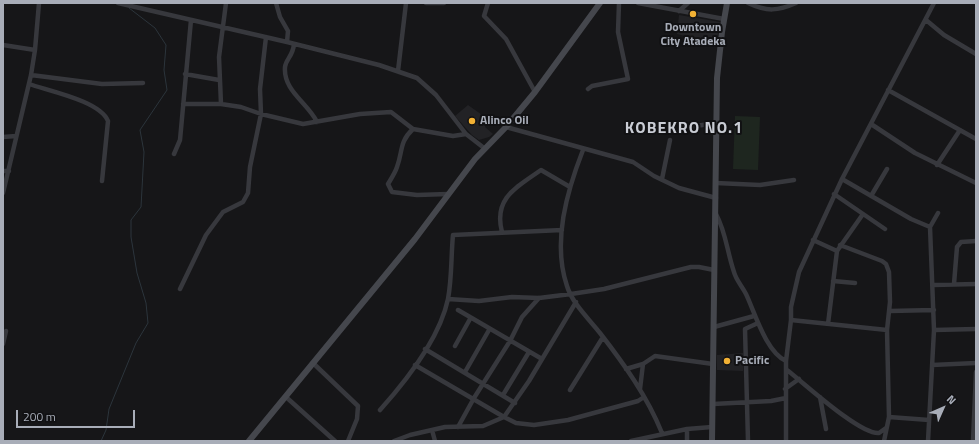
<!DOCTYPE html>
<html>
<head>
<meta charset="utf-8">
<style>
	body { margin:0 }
	#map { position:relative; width:979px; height:444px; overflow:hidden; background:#161618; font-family:"Titillium Web",sans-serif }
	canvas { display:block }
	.frame { position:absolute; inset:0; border:4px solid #a8adb8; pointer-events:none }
	.north { position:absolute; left:923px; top:388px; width:40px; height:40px; -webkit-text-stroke:3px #111113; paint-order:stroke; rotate:45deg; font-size:11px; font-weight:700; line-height:16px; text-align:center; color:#a8adb8 }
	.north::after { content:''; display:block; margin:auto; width:14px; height:18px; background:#a8adb8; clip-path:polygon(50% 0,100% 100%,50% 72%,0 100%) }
	.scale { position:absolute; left:16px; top:410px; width:119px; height:18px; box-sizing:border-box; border:2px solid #a8adb8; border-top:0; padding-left:5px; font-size:12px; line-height:14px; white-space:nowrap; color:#a8adb8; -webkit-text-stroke:3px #111113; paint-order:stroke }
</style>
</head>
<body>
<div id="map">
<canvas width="979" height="444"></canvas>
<div class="frame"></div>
<div class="north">N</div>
<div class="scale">200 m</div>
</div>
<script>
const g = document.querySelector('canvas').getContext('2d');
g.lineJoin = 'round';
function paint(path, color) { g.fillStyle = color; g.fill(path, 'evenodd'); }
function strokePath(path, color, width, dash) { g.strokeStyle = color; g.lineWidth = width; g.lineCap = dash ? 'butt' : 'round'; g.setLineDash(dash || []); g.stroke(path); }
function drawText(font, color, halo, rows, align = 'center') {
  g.font = font + ' "Titillium Web",sans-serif'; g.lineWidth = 4; g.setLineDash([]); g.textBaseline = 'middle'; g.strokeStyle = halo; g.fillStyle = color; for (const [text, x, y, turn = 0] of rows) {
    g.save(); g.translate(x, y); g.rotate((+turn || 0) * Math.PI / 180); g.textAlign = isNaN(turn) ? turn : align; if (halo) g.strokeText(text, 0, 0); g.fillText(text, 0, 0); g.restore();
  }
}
const built = new Path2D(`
	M679 15 720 22 716 44 677 34Z
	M468 105 485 117V127L493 134 489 137 479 140 472 135 455 116Z
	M743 353V371L717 370V355Z`);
const green = new Path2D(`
	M735 116 760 117 758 170 733 169Z`);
const stream = new Path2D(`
	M101 441 106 430 109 409 136 343 148 323 146 303 137 273 131 237V220L141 207 144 152 140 130 167 90 164 70 166 45 155 28 129 8`);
const street = new Path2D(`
	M118 3 287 42 379 65 417 78 436 95 466 134 484 148
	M226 3 219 57 221 104 241 107 261 114 303 124 360 114 391 112 413 129 453 136 466 134
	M276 3 280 17 288 31 287 42
	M426 3H444
	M488 3 484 16 506 39 535 92
	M638 3 724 19
	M748 3C767 12 778 11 796 3
	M679 11 688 3
	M926 20 944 35 976 54
	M294 44C293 56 286 59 285 67 283 91 308 103 317 122
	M3 45 35 50
	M398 71 406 3
	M185 74 219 80
	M31 75 102 84 143 83
	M29 84C49 91 100 101 108 121L102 181
	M588 89 592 86 628 79 618 32 619 3
	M888 90 976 139
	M183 104H221
	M871 124 915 153 976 183
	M506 127 633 162 654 176 679 188 716 198
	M689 127 716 123
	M413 129C399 142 403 151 397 167 395 173 391 179 388 184L392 192 417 195 448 194
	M3 137 16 136
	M583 150C567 191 552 242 567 286 572 303 589 319 600 333 624 364 647 396 662 433
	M174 154 180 140 191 20
	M937 165 960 130
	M3 171H9
	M662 179 670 140
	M842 179 911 219 930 227
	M716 183 760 185 794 180
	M3 193 31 75 35 50 39 3
	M834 194 885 229
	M871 196 887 169
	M716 214C726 232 727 252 734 272 736 280 742 286 746 294 755 313 766 352 786 361
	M502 232C493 198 517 187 541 170L570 187
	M813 240 837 251
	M840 245 882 261 886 264 889 272 890 302 887 330 889 417 884 441
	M833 281 855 283
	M954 284 957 247 961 242 976 241
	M933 285 976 284
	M180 289 206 235 223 212 243 202 248 193 250 167 261 114 260 89 266 37
	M448 299 479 301 512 297 539 298 571 294 604 289 691 267H699L714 270
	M458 310 542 359
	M890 311 934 310
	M791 320 887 330
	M828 324 837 251 863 214
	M714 327 754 316
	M934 330 976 329
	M3 344 6 331
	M455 346 470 319
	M425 349 515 403
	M313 363 358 406 357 419 348 441
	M415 365 504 417 516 423 534 425 568 420 638 401 644 397
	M932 365 976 363
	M626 369 643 364 655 356 713 364
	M787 370C804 383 860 435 879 433L886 428
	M465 372 489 330
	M640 389 643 364
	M785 389 799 379
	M570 390 603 337
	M503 395 529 352
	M286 397 335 441
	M820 397 826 429
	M713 404 771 401 786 398
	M380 410C406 381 440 337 448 299 452 278 451 255 453 235L562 230
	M889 417 929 420
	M458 427 474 398 510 341 522 317 539 298
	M432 430 435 441
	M394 441 410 435 445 427 483 426 504 417 529 381 576 302
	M631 441 687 429 712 427
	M687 441V429
	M748 441 745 329 758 323
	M786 441V361L791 320V307L799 272 842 179 934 3
	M928 441 934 330 930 227 938 213
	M973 441 976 372`);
const secondary = new Path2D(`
	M249 441 415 239 475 159 506 127 535 92 600 3
	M712 441 717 78 722 32 727 3`);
const markers = [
	[693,14,4,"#f2b134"],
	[472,121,4,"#f2b134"],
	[727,361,4,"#f2b134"]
];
const poiNames = [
	["Downtown",693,28,"center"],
	["City Atadeka",693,42,"center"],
	["Alinco Oil",480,121],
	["Pacific",735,361]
];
const districtNames = [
	["KOBEKRO NO.1",684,129]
];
paint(built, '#222225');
paint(green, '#1e261f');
strokePath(stream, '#2c353c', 1);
strokePath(street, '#37383d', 4.5);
strokePath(secondary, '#45474d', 6);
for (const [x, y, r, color] of markers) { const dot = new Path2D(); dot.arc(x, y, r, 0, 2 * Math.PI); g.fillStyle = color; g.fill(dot); strokePath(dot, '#111113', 1.5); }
drawText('bold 12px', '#a8adb8', '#111113', poiNames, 'left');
g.letterSpacing = '1px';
drawText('bold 16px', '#c9ccd4', '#111113', districtNames);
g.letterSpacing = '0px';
</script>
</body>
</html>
